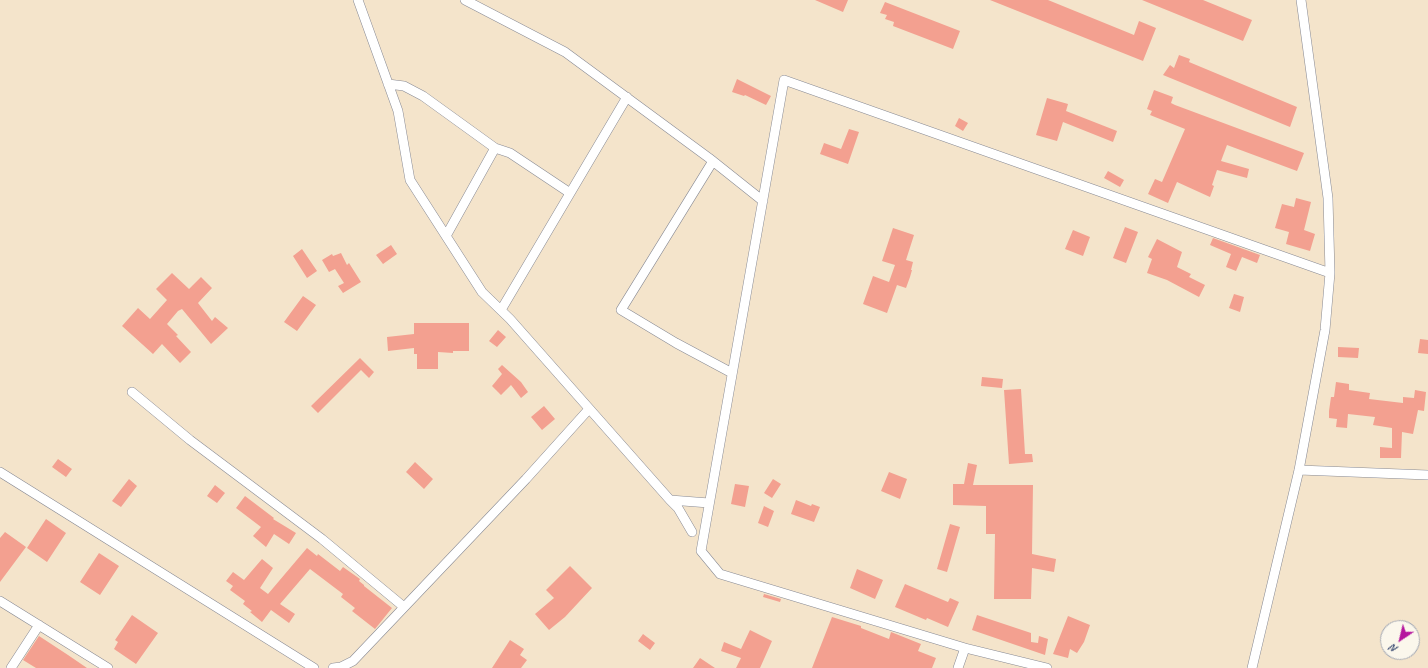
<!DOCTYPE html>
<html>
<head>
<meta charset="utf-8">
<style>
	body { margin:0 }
	#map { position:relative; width:1428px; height:668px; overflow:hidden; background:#f4e4cb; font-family:Caveat,sans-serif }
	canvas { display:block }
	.north { position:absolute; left:1380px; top:620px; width:40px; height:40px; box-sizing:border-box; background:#fbf7ec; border:1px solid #a1a7b3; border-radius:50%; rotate:215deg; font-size:11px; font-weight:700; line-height:16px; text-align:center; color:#1b2f5e }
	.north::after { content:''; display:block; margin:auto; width:14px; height:18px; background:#b5179e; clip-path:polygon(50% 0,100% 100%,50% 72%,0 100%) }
</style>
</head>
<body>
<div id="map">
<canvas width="1428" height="668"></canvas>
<div class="north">N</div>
</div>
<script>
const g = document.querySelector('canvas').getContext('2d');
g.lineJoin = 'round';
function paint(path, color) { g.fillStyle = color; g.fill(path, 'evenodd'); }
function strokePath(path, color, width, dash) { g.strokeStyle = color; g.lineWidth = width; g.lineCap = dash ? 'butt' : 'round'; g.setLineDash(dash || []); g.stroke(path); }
const building = new Path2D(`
	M815 0H848L843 12Z
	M990 0H1048L1134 35 1139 21 1156 28 1143 61Z
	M1142 0H1203L1252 20 1243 41Z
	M885 2 960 31 953 49 893 26 894 22 885 19 887 15 880 13Z
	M1179 55 1190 59 1189 62 1297 107 1290 127 1163 75 1170 65 1174 68Z
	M737 79 771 96 766 105 745 95 744 96 732 92Z
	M1154 90 1173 97 1171 103 1175 105 1304 153 1297 171 1227 145 1221 161 1249 169 1247 178 1217 170 1212 185 1214 186 1210 197 1177 182 1168 203 1148 194 1155 179 1162 182 1185 129 1150 115 1152 111 1147 109Z
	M1047 98 1068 104 1066 111 1117 131 1113 142 1063 122 1057 141 1036 135Z
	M959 118 968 123 963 131 955 126Z
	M849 129 859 132 848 164 820 154 824 143 841 149Z
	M1108 171 1124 180 1120 187 1104 178Z
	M1296 198 1311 202 1304 230 1315 234 1310 251 1286 244 1289 232 1275 228 1282 204 1294 207Z
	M1125 227 1138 232 1126 263 1113 258Z
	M893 228 914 235 906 260 913 262 911 270H912L910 277 906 288 897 285 887 313 863 304 873 276 889 282 895 265 882 261Z
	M1073 230 1090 237 1083 256 1065 249Z
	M1213 238 1260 255 1257 263 1242 257 1236 271 1226 267 1231 254 1210 245Z
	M1157 239 1182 252 1177 267 1191 274 1189 277 1205 285 1199 297 1167 280 1147 273 1152 259 1148 257Z
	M391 245 397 254 383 264 376 255Z
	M302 249 317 271 307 278 293 256Z
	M341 253 347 265 349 263 361 282 343 293 338 286 344 283 335 269 329 272 322 260 332 254 333 256Z
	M172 273 189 289 201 277 212 288 198 303 212 321 215 317 228 328 211 344 182 309 178 311 167 324 178 335 176 336 191 352 180 363 162 344 153 354 122 326 138 308 150 319 167 300 156 289Z
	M1234 294 1244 297 1240 312 1229 308Z
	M303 296 316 305 297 331 284 322Z
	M414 323H469V351H453V353L438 352V369H417V354H414V348L388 351 387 337 414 334Z
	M498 330 506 337 497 347 489 341Z
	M1420 339 1428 340V354L1418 353Z
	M1338 347 1359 348 1358 358 1338 357Z
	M360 358 374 372 369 378 361 370 318 413 311 406Z
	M502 365 521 382 528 392 521 398 511 385 501 395 492 386 502 374 498 369Z
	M982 377 1003 379 1002 388 981 386Z
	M1336 382 1349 384V390L1370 393 1369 399 1403 403V397L1414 398 1415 390 1426 392 1424 411 1418 410 1413 434 1402 432 1401 458H1380V447L1392 448V428L1373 425 1375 417 1348 414 1347 428 1336 427 1337 419 1329 418V411L1331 397H1334Z
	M1021 389 1025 454H1032L1033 462 1009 464 1004 390Z
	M544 406 555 419 542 430 531 417Z
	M58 459 72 469 66 477 52 467Z
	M415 462 433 479 424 489 406 472Z
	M968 463 977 465 973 485H1033L1032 554 1056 559 1054 572 1032 568 1031 599H994L995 534H986V506L953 505V484H964Z
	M889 472 907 479 900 499 881 491Z
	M129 479 137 486 121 507 112 501Z
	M773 479 781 484 772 498 764 493Z
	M735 484 749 486 745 507 731 504Z
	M215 485 225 493 217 503 207 496Z
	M245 496 274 518 273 519 296 533 289 544 274 534 266 547 253 536 261 527 236 508Z
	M796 500 811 506 812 504 820 507 814 522 791 514Z
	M764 506 774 511 768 527 758 523Z
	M46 519 66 533 47 562 27 548Z
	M950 524 960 527 947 572 937 569Z
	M5 532 26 547 0 582V538Z
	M307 548 317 556 318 554 340 571 343 567 360 579 359 581 364 585V586L392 608 375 629 352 611 355 608 341 597 343 594 310 569 280 604 295 614 289 623 271 610 262 622 250 612 252 611 243 604 245 601 230 590 233 586 226 581 233 572 244 580 262 559 273 568 260 588 268 594Z
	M99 553 119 566 100 595 80 582Z
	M570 566 592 588 565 617 549 630 535 614 554 598 546 590Z
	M857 569 883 580 875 599 850 588Z
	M905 584 948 602 950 598 959 602 948 627 927 618 926 620 895 607Z
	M764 594 781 599 780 602 763 597Z
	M132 615 158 633 136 664 114 649 118 642 115 640Z
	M977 615 1031 633V642L1038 643 1039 636 1048 639 1045 655 972 630Z
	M1068 616 1090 625 1084 642 1077 653 1070 649 1068 658 1053 654Z
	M832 617 861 626V628L889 639 891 632 921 644 918 651 936 658 932 668H812Z
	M750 630 772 641 760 668H736L741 658 721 651 724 642 741 649Z
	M643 634 655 643 650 650 638 641Z
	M39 636 68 655 87 668H36L23 660Z
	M510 640 524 649 520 655 527 660 521 668H492Z
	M700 658 715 668H693Z`);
const minor = new Path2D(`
	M358 0 398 111 410 180 482 292 510 319 670 500 709 503
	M465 0 565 52 709 158 763 201
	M388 84 404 86 423 96 495 148 510 153 570 193
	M713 161 621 310 676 343 732 373
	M446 236 495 148
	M501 310 627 97
	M132 392 190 440 322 539 404 607
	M1299 470 1428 475
	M0 472 314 668
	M670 500 678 508 692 532
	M0 601 108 668
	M11 668 39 625
	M333 668 341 667 353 661 526 479 589 409
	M958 668 965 648
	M1047 668 965 648 720 574 701 551 784 80 1330 273
	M1252 668 1299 470 1325 330 1330 273 1328 198 1301 0`);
paint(building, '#f3a090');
strokePath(minor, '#888a94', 10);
strokePath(minor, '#fff', 9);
</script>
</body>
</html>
